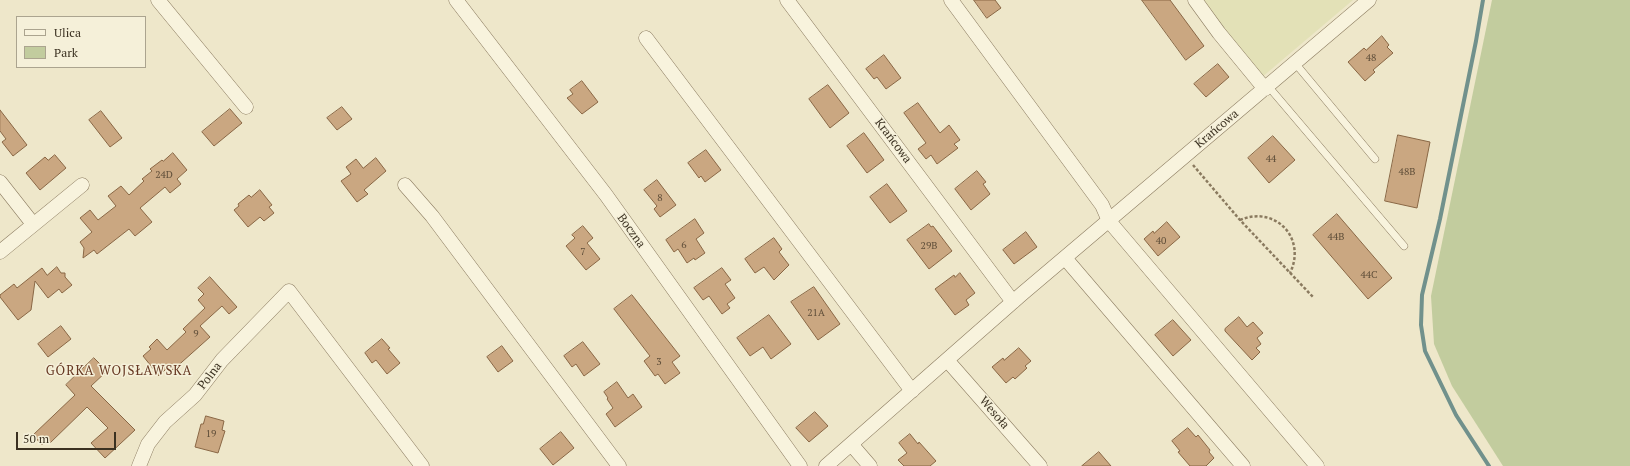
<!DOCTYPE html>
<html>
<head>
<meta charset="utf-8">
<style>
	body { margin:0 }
	#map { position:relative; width:1630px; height:466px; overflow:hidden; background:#eee7ca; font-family:"PT Serif",serif }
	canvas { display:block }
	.legend { position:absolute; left:16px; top:16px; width:130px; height:52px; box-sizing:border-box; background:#f5f0d9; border:1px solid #aba48f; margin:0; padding:5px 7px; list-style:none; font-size:12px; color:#3b3121 }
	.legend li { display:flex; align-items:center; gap:8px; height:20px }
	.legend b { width:20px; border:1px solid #aba48f }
	.scale { position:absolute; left:16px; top:432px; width:100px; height:18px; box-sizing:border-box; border:2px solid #3b3121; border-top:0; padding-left:5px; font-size:12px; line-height:14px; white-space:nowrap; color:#3b3121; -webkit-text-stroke:3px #f5f0d9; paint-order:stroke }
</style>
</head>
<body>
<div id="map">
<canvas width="1630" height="466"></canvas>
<ul class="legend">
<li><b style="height:5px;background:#f8f3dd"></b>Ulica</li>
<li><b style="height:11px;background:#c2cc9e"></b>Park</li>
</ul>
<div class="scale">50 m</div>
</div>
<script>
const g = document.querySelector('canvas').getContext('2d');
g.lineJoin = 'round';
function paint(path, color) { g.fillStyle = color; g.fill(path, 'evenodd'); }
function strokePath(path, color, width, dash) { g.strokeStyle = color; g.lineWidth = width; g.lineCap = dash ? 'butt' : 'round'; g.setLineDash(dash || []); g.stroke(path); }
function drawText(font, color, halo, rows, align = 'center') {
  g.font = font + ' "PT Serif",serif'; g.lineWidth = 3; g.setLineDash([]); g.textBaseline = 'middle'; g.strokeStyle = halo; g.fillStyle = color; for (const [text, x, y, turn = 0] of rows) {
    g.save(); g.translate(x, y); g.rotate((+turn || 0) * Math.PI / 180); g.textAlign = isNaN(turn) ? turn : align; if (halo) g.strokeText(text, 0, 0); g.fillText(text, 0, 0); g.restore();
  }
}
const farmland = new Path2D(`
	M1203 0H1353L1261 78Z`);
const green = new Path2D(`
	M1492 0H1630V466H1503L1452 386 1434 344 1431 296Z`);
const stream = new Path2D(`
	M1483 0 1476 41 1440 219 1422 295 1421 325 1425 351 1456 415 1489 466`);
const building = new Path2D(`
	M974 0H995L1001 8 987 18Z
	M1142 0H1170L1204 46 1186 60Z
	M1382 36 1389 45 1387 47 1393 53 1373 70 1375 72 1365 81 1348 62 1364 48 1366 50Z
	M884 55 901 78 886 89 877 77 874 79 866 69Z
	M1218 64 1229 77 1206 97 1194 84Z
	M582 81 598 102 582 114 567 98 573 94 570 90Z
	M828 85 849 113 830 128 809 99Z
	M918 103 940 133 949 125 960 140 954 144 958 148 937 164 931 155 926 159 918 149 926 143 904 113Z
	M342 107 352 119 337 130 327 118Z
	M230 109 242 123 214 146 202 132Z
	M0 110 27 145 13 156 2 142 6 139 0 131Z
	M101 111 122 138 110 147 89 120Z
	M864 133 884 160 867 173 847 146Z
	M1398 135 1430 142 1417 208 1385 201Z
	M1273 136 1295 160 1269 183 1248 158Z
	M706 150 721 170 705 182 701 176 699 178 688 163Z
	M173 153 187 170 177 179 181 184 170 193 165 187 140 208 152 222 135 236 129 229 97 254 94 250 83 258 84 248 80 242 92 232 80 218 90 210 98 220 116 206 108 196 121 186 129 195 144 181 142 179 152 171 150 169 162 160 163 161Z
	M55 155 66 168 40 190 26 173 45 157 48 160Z
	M376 158 386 171 364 190 368 194 357 202 341 181 351 174 346 167 356 159 363 168Z
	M977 171 986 182 983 184 990 194 971 210 955 189Z
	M657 180 676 205 660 217 654 209 657 206 644 190Z
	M887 184 907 211 890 223 870 197Z
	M260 190 272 205 269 207 274 213 264 221 260 217 248 227 234 210 239 206 238 204 249 195 251 197Z
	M1337 214 1392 278 1368 299 1313 235Z
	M695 219 704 233 696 239 705 253 695 260 694 258 687 263 678 249 674 252 666 240Z
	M1167 222 1180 237 1158 256 1144 239 1153 231 1154 233Z
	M929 224 931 227 933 226 952 251 929 269 907 240Z
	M583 226 593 238 587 243 600 259 586 270 566 246 575 238 572 235Z
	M1026 232 1037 247 1014 264 1003 250Z
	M774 238 782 249 779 252 789 265 774 280 764 267 755 273 745 259Z
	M57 267 61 273H65V277L72 285 62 293 59 289 48 298 35 281 31 310 18 320 0 297V295L14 284 17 288 42 268 47 275Z
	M722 268 731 280 725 284 735 298 727 304 730 308 722 314 709 296 703 300 694 288Z
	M960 273 975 293 966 300 969 305 955 315 935 289 954 275 955 277Z
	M210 277 237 307 229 314 222 306 200 326 210 337 173 370 169 366 159 376 143 356 151 349 149 347 157 339 167 350 186 332 183 329 205 308 198 300 204 294 198 288Z
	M814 287 840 324 818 340 791 302Z
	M632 295 680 356 672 362 680 373 665 384 658 374 655 376 644 361 650 356 614 309Z
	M769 315 791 344 771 359 763 347 750 356 737 338Z
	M1239 317 1247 327 1253 322 1263 333 1257 338 1261 344 1256 348 1260 352 1252 360 1225 331V329Z
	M1173 320 1191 340 1173 356 1155 335Z
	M61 326 71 339 48 357 38 344Z
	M382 339 390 348 388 349 400 363 387 374 376 360 372 363 365 353Z
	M583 342 600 364 584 376 576 364 572 367 564 356Z
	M502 346 513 361 498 372 487 357Z
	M1019 348 1031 361 1025 366 1027 368 1015 379 1013 377 1006 383 992 367 1003 358 1004 360Z
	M94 358 107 371 91 386 135 430 105 458 91 443 108 428 87 407 50 443 47 440 42 445 33 435 75 395 66 385Z
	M617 382 628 398 633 394 642 407 615 427 606 414 613 408 607 399 608 398 604 392Z
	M815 412 828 426 809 442 796 428Z
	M206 416 224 421 222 430 225 431 218 453 195 447 201 424H203Z
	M1188 428 1196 437 1198 435 1210 450 1209 452 1214 458 1206 466H1190L1178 452 1180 451 1172 441Z
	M561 432 574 448 553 465 540 449Z
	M910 434 918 444 919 442 936 461 930 466H904L898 460 907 453 899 443Z
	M1099 452 1111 466H1082Z`);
const path = new Path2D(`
	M1193 165 1240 220 1313 297
	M1240 220C1275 205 1307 238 1290 273`);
const lane = new Path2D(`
	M1295 63 1375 159
	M1268 86 1404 246`);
const street = new Path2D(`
	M158 0 246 107
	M456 0 606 195 800 466
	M787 0 1013 302
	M951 0 1102 205 1109 221 1317 466
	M1195 0 1219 33 1265 89
	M646 38 912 391
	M0 182 33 224
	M405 185 432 216 619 466
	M0 252 82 185
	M1065 258 1243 466
	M947 360 1040 466
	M851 444 870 466
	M139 466 148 444 165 422 195 395 222 360 289 291 422 466
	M826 466 1023 293 1369 0`);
const numberNames = [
	["48",1371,58],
	["44",1271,159],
	["48B",1407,172],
	["24D",164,175],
	["8",660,198],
	["44B",1336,237],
	["40",1161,241],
	["6",684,245],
	["29B",929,246],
	["7",583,252],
	["44C",1369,275],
	["21A",816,313],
	["9",196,334],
	["3",659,362],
	["19",211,434]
];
const streetNames = [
	["Krańcowa",1217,129,-40],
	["Krańcowa",893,141,53],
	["Boczna",631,231,54],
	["Polna",210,376,-53],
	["Wesoła",994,413,49]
];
const neighbourhoodNames = [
	["GÓRKA WOJSŁAWSKA",119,371]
];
paint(farmland, '#e3e1b7');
paint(green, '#c2cc9e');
strokePath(stream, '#71918c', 4);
paint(building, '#caa781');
strokePath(building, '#896745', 1);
strokePath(lane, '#8a7a5f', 8);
strokePath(street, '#8a7a5f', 15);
strokePath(path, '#8a7a5f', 2.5, [3, 2]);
strokePath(lane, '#f8f3dd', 7);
strokePath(street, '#f8f3dd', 14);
drawText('10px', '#5f4e39', null, numberNames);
drawText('12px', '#3b3121', '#f5f0d9', streetNames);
g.letterSpacing = '1px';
drawText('13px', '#663822', '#f5f0d9', neighbourhoodNames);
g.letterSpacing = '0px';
</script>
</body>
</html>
